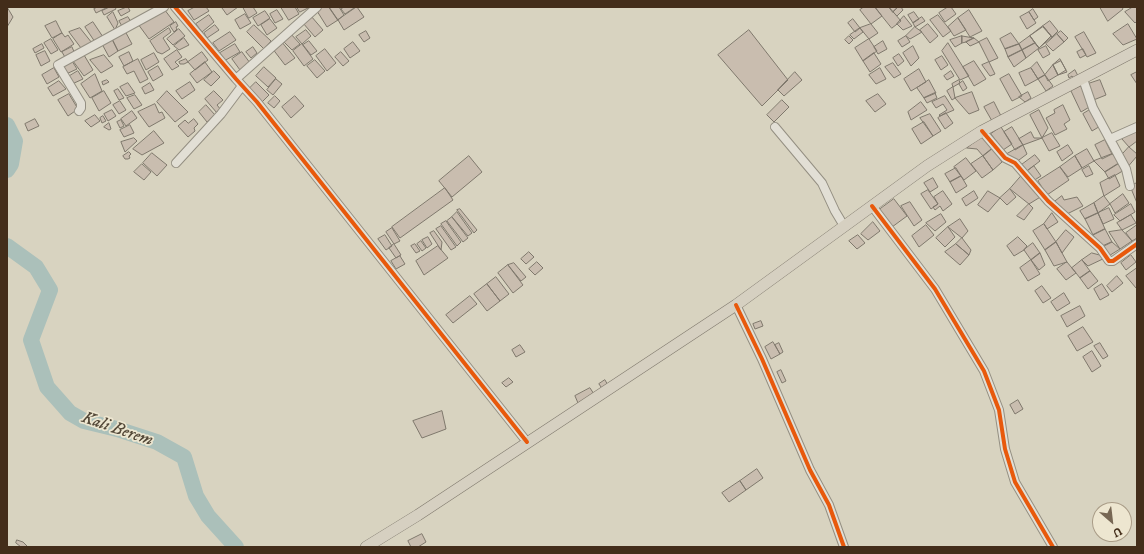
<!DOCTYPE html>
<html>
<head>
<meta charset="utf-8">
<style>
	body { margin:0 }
	#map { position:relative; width:1144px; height:554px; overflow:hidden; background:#d8d3c0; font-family:"IM FELL DW Pica",serif }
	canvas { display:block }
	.frame { position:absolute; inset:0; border:8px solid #432d1a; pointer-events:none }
	.north { position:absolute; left:1092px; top:502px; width:40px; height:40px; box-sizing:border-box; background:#ede6d0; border:1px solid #a99c87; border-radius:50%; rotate:152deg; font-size:11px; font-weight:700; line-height:16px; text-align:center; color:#432d1a }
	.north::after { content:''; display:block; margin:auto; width:14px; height:18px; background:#776754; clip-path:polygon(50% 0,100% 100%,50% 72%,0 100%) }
</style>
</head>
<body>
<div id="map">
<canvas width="1144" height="554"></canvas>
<div class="frame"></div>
<div class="north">U</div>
</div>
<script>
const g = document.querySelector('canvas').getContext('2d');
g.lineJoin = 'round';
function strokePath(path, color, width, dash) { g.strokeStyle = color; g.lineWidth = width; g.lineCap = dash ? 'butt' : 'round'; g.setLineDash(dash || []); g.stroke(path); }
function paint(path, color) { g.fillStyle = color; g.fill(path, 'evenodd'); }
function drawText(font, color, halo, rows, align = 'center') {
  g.font = font + ' "IM FELL DW Pica",serif'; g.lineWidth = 3.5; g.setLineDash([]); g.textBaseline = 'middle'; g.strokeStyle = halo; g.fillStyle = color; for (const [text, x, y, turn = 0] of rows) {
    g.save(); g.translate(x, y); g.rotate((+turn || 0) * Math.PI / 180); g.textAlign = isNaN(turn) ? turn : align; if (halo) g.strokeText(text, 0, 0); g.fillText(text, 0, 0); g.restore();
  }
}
const river = new Path2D(`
	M7 125 15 141 11 164 7 170
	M7 246 36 267 50 290 31 340 47 387 70 413 84 421 117 429 157 442 184 457 196 496 208 516 236 547`);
const building = new Path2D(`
	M7 7 13 17 7 27Z
	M98 7H108L96 13 94 9Z
	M110 7H115L116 9 104 15 102 11Z
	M127 7H128L130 11 121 16 118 11Z
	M195 7H206L209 11 194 20 188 11Z
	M224 7H238L227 15 222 8Z
	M243 7H253L257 13 249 18Z
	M281 7H295L299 14 289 20Z
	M297 7H307L308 8 300 12Z
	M323 7H329L338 20 327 27 317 11Z
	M329 7H339L344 15 338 20Z
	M345 7H353L354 8 345 14 341 9Z
	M357 7 364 17 344 30 338 20Z
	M864 7H875L882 16 871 24 860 10Z
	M875 7H889L901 21 892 28Z
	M889 7H898L893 12Z
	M898 7H901L903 10 897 16 893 12Z
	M948 7H951L956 14 945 22 939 13Z
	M1100 7H1122L1123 9 1108 21Z
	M1133 7H1137V21L1135 23 1125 12Z
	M164 9 174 22 149 39 138 24Z
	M1033 9 1038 17 1034 20 1029 12Z
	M277 10 283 19 275 23 270 14Z
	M969 10 982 31 970 37 958 18Z
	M265 11 270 18 258 26 253 18Z
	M113 12 118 23 115 30 107 17Z
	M914 12 919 19 913 23 908 15Z
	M1029 12 1036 23 1027 29 1020 17Z
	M245 14 251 23 240 29 235 20Z
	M209 15 214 22 202 32 196 24Z
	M938 15 951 31 943 37 930 20Z
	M311 16 323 30 315 37 303 23Z
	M904 16 912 26 903 30 897 24Z
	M128 17 131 22 123 28 119 21Z
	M922 17 925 21 915 27 913 23Z
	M958 18 966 30 954 36 948 27Z
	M270 19 277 28 267 35 261 25Z
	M853 19 860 28 855 32 848 23Z
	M56 21 62 33 52 38 45 26Z
	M1050 21 1058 31 1052 37 1043 26Z
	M93 22 103 37 95 42 85 27Z
	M176 22 178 26 176 27 177 29 174 32 170 26Z
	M871 24 878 33 869 39 860 28Z
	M928 24 938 36 930 43 920 30Z
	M1128 24 1137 39 1123 45 1113 34Z
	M215 25 219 30 207 38 204 33Z
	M254 25 271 41 264 49 247 32Z
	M1043 26 1052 37 1039 48 1030 36Z
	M915 27 922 32 910 39 906 36Z
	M1043 27 1051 36 1039 48 1030 36Z
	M80 28 92 43 81 48 69 32Z
	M169 28 171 32 163 38 170 49 162 54 157 52 150 41Z
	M860 28 863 32 854 39 850 35Z
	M179 29 185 36 173 45 167 39Z
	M306 30 311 36 302 44 296 37Z
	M749 30 788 80 762 106 718 55Z
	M125 31 132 44 118 51 112 39Z
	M366 31 370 38 364 42 359 35Z
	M1061 31 1068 38 1064 42 1057 34Z
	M230 32 236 40 219 51 213 43Z
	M1084 32 1096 53 1087 57 1075 37Z
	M62 33 65 37 68 35 74 44 61 52 53 39Z
	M290 33 300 44 292 50 282 40Z
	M1011 33 1019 44 1005 49 1000 39Z
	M1057 34 1064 42 1053 51 1046 44Z
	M849 36 853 40 849 44 845 40Z
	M906 36 910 42 902 47 898 41Z
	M962 36V43L955 47 950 40Z
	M962 36 974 38 966 42 962 43Z
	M1030 36 1035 43 1022 50 1019 44Z
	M184 38 189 45 179 50 174 46Z
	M974 38 979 42 970 46 966 42Z
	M987 38 998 58 989 62 979 42Z
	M51 39 58 50 51 54 44 43Z
	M112 39 118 51 109 57 102 44Z
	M869 39 877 51 863 61 855 48Z
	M281 41 295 58 285 65 272 48Z
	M309 41 317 51 311 55 303 45Z
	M883 41 887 49 878 54 874 47Z
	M353 42 360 51 350 58 344 49Z
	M948 43 963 67 969 76 960 80 942 51Z
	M1035 43 1039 48 1026 58 1022 50Z
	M42 44 44 48 35 53 33 49Z
	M235 44 240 52 224 61 220 53Z
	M302 44 313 59 304 66 293 51Z
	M1019 44 1022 50 1008 57 1005 49Z
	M913 46 919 58 911 66 903 53Z
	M1046 46 1050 54 1043 58 1038 50Z
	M72 47 75 54 66 59 62 52Z
	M253 47 257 53 251 58 246 52Z
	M325 49 336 63 327 71 316 56Z
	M1083 49 1086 55 1080 58 1077 52Z
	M177 50 182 57 175 62 179 66 172 70 164 59Z
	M1022 50 1026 58 1014 67 1008 57Z
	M45 51 50 61 41 66 36 55Z
	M129 52 133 61 124 66 119 57Z
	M202 52 208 60 195 70 188 62Z
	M242 52 250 63 240 70 232 59Z
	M341 52 349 61 343 66 335 57Z
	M154 53 159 62 146 70 141 60Z
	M874 53 881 64 870 72 863 61Z
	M899 54 904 61 898 66 893 58Z
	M84 55 93 70 84 76 73 61Z
	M104 55 113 66 101 73 90 60Z
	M942 56 948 65 941 70 935 60Z
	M138 59 148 79 140 83 134 71 127 74 123 67Z
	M186 59 188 62 184 64H180L179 62Z
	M1060 59 1066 70 1058 75 1053 65Z
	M315 60 325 71 317 78 307 66Z
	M72 61 77 69 64 75 60 68Z
	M974 61 986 79 974 86 963 67Z
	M1061 61 1067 72 1058 75 1053 65Z
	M205 62 212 72 197 83 190 74Z
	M989 62 995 74 990 76 982 65Z
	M1037 62 1045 75 1038 79 1031 68Z
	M893 63 901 74 894 78 885 67Z
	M1053 65 1058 75 1048 81 1045 75Z
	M158 66 163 75 153 81 148 72Z
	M264 67 276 78 268 87 256 76Z
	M54 68 59 77 47 84 42 75Z
	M880 68 886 79 876 84 869 75Z
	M1031 68 1038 79 1025 86 1019 73Z
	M919 69 926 82 911 91 904 79Z
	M1075 70 1078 76 1074 79 1072 76 1069 78 1068 75Z
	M78 71 83 79 72 84 68 77Z
	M214 71 220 77 211 86 204 80Z
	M951 71 954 76 947 80 944 76Z
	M795 72 802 80 784 96 778 90Z
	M1137 72V84L1131 75Z
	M95 74 102 91 90 98 81 84Z
	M1009 74 1022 96 1012 101 1000 79Z
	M1045 75 1053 86 1046 91 1038 79Z
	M276 79 282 84 273 95 267 90Z
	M107 80 109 82 103 85 102 82Z
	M929 80 936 93 924 98 917 88Z
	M959 80 960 83 953 87 952 84Z
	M1100 80 1106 95 1091 101 1085 85Z
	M59 81 66 89 53 96 48 88Z
	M963 81 967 88 963 91 959 84Z
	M190 82 195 90 182 99 176 91Z
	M256 82 269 95 262 102 249 89Z
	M128 83 135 93 126 96 120 87Z
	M150 83 154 90 145 94 142 88Z
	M1081 86 1091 106 1081 112 1071 91Z
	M953 87 955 98 952 100 947 91Z
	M118 89 124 98 119 100 114 91Z
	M104 91 111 103 99 111 92 98Z
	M167 91 188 112 175 122 157 102Z
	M214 91 223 100 217 105 221 110 217 113 205 99Z
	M972 92 979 110 969 114 955 98Z
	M1028 92 1031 98 1025 102 1019 97Z
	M935 93 937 98 927 103 924 98Z
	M69 94 78 109 68 116 58 100Z
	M878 94 886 104 875 112 866 101Z
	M135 95 142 105 134 109 127 98Z
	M275 96 280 101 274 108 268 103Z
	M295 96 304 106 291 118 282 107Z
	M945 96 954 110 940 116 939 115 947 110 943 104 936 108 932 102Z
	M782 100 789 107 774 122 767 115Z
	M120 101 126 110 119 114 113 105Z
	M921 102 927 110 911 120 908 112Z
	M994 102 1001 116 992 121 984 107Z
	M155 104 159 113 162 112 165 118 149 127 138 112Z
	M206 105 215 115 207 122 199 112Z
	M1063 105 1070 120 1064 124 1067 129 1055 135 1046 118 1055 113 1054 110Z
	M1093 108 1102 125 1092 131 1083 114Z
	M112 110 116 116 108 121 104 114Z
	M1039 110 1048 128 1042 138 1030 115Z
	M132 111 137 118 126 126 121 119Z
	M946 113 953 123 945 129 938 118Z
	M930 114 941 131 933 136 920 118Z
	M95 115 100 121 91 127 85 121Z
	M103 116 106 121 102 123 100 118Z
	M35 119 39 126 28 131 25 124Z
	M194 119 198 124 194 128 195 131 188 137 178 126 185 120 188 123Z
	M121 120 124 126 120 128 117 122Z
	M924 122 933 136 921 144 912 129Z
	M109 123 111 129 109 130 104 127Z
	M130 125 134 133 124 137 120 130Z
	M1001 127 1012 144 1003 150 991 134Z
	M1012 127 1023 145 1015 150 1004 132Z
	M1135 128 1137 130V141L1129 147 1122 139Z
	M154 131 164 143 142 155 133 149Z
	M1031 132 1034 138H1042L1023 145 1019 139Z
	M1052 133 1060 146 1049 151 1042 138Z
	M983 136 993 148 983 156 977 149 967 148Z
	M134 138 137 141 125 152 121 142Z
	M1105 140 1112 154 1102 159 1095 145Z
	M1023 145 1027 154 1015 163 1007 154Z
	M1068 145 1073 153 1062 161 1057 152Z
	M1129 147 1137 154V156L1126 169 1119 158Z
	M993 148 1002 162 993 170 983 156Z
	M1087 149 1094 161 1082 168 1075 156Z
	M129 152 131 154 129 156 130 158 128 159H125L123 156Z
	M152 153 167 165 157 176 143 163Z
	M1112 154 1121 162 1105 172 1094 161Z
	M1035 155 1040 161 1023 174 1016 169Z
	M469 156 482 172 452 197 439 181Z
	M983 156 993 170 982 178 971 164Z
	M1075 156 1082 168 1068 177 1060 167Z
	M966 158 976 171 964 180 954 167Z
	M1121 162 1126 169 1109 179 1105 172Z
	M142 164 151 172 144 180 134 172Z
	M1034 166 1041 176 1033 181 1026 172Z
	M1089 166 1093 174 1086 177 1082 170Z
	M1060 167 1069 180 1047 195 1038 181Z
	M956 168 961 176 950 182 945 174Z
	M1023 174 1042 196 1029 204 1010 189Z
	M1115 175 1120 186 1104 196 1100 183Z
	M961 176 967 186 956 193 950 182Z
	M933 178 938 187 930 192 924 183Z
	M1137 183V203L1130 186Z
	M445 188 453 200 400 238 392 227Z
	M1010 189 1016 197 1007 205 1000 198Z
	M928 190 938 204 931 209 921 194Z
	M943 191 952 204 943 211 940 206 935 210 933 207 938 204 934 197Z
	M974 191 978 198 966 206 962 199Z
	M988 191 1000 198 988 212 978 205Z
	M1123 194 1129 203 1115 213 1110 204Z
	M1062 196 1064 200 1077 197 1083 206 1067 214 1053 203Z
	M1104 196 1110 204 1098 213 1094 203Z
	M894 199 907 216 892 227 879 210Z
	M910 202 922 220 914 226 901 206Z
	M1094 203 1098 213 1085 219 1080 211Z
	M1029 204 1033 208 1024 220 1017 216Z
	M1131 204 1135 212 1120 221 1114 215Z
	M1109 208 1114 219 1103 224 1098 213Z
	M460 209 477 230 474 233 457 210Z
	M457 212 472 233 468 236 452 217Z
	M1052 213 1058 222 1047 229 1044 224Z
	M1098 213 1105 229 1093 235 1085 219Z
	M941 214 946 222 935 231 926 223Z
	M1131 215 1136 223 1122 230 1117 223Z
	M452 217 468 238 463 242 447 221Z
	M960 219 968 231 962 238 948 227Z
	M446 221 461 242 457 246 441 224Z
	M873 222 880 231 868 240 861 234Z
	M1044 224 1056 242 1045 250 1033 231Z
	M926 225 934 235 919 247 912 236Z
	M1137 225V238L1132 241 1126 233Z
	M441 226 456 247 451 250 436 229Z
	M948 227 955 237 945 247 936 238Z
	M392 228 400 241 394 244 386 232Z
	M1105 229 1112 242 1100 248 1093 235Z
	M1066 230 1074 237 1062 253 1056 242Z
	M1122 230 1132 241 1120 249 1109 232Z
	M434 231 442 242 441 250 430 233Z
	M385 235 392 246 386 250 378 239Z
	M858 235 865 243 857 249 849 241Z
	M428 237 432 244 427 248 422 240Z
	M1018 237 1027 246 1024 250 1014 256 1007 246Z
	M962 238 971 250 969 255 956 244Z
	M421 241 426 248 422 251 417 244Z
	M1056 242 1067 262 1054 266 1045 250Z
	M1112 242 1120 249 1107 257 1101 247Z
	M1033 243 1040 253 1031 260 1024 250Z
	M394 244 401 255 396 258 389 248Z
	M415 244 420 251 416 253 411 246Z
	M956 244 969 255 960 265 945 252Z
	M438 246 448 258 424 275 416 261Z
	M529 252 534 257 526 264 521 259Z
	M1040 253 1045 265 1039 270 1031 260Z
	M1092 253 1107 257 1088 266 1082 260Z
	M1131 255 1136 262 1126 270 1121 263Z
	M400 256 405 264 396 269 391 261Z
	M1031 260 1040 274 1028 281 1020 268Z
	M1082 260 1090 271 1080 278 1072 268Z
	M537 262 543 268 535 275 529 269Z
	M1067 262 1076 273 1066 280 1057 269Z
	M514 263 526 277 521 281 508 265Z
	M508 265 523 285 513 293 498 273Z
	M1137 268V287L1136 288 1126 276Z
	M1090 271 1098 281 1088 289 1080 278Z
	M1117 276 1123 283 1112 292 1107 286Z
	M496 277 509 294 500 301 487 284Z
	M487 284 500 301 487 311 474 294Z
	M1102 284 1109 295 1100 300 1094 289Z
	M1042 286 1051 298 1043 303 1035 291Z
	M1064 293 1070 303 1057 311 1051 302Z
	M470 296 477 304 453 323 446 315Z
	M1080 306 1085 316 1067 327 1061 316Z
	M761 321 763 326 755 329 753 324Z
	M1083 327 1093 342 1077 351 1068 336Z
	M773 342 780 354 771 359 765 347Z
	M779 343 783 352 780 354 775 345Z
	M1100 343 1108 356 1103 359 1094 346Z
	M520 345 525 352 516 357 512 350Z
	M1092 351 1101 366 1092 372 1083 357Z
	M781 370 786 381 782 383 777 372Z
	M509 378 513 382 506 387 502 383Z
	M605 380 609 387 603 390 599 384Z
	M590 388 594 394 578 403 575 396Z
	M1018 400 1023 409 1015 414 1010 405Z
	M442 411 446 429 422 438 413 421Z
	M757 469 763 478 746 490 740 481Z
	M740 481 746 490 729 502 722 493Z
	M422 534 426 542 418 547H411L408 541Z
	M17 540 23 542 28 547H21L16 543Z`);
const minor = new Path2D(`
	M175 7 236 79 257 102 527 442
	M236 79 317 7
	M1083 79 1093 108 1126 169 1130 186
	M79 111 81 108V103L58 65 164 7
	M775 127 822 183 835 211 844 226
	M982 131 1005 158 1015 163 1048 201 1100 248 1109 261H1113L1137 244
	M1110 139 1137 127
	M176 163 221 114 242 86
	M872 206 935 289 984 371 999 410 1005 449 1015 482 1053 547
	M736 305 762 359 810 470 829 505 844 547`);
const major = new Path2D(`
	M366 547 418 515 736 305 927 166 982 131 1137 50`);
const cycleway = new Path2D(`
	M175 7 236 79 257 102 527 442
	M982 131 1005 158 1015 163 1048 201 1100 248 1109 261H1113L1137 244
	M872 206 935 289 984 371 999 410 1005 449 1015 482 1053 547
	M736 305 762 359 810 470 829 505 844 547`);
const waterNames = [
	["Kali Berem",117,430,19]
];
strokePath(river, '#abc0ba', 16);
paint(building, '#c9bdaf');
strokePath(building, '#7f786c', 1);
strokePath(minor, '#948f82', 10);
strokePath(major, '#7f786c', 12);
strokePath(minor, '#e2dfd5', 8);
strokePath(major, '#d6d0c1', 11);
strokePath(cycleway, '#e8590c', 4);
drawText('italic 17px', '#544939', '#ede6d0', waterNames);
</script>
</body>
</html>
